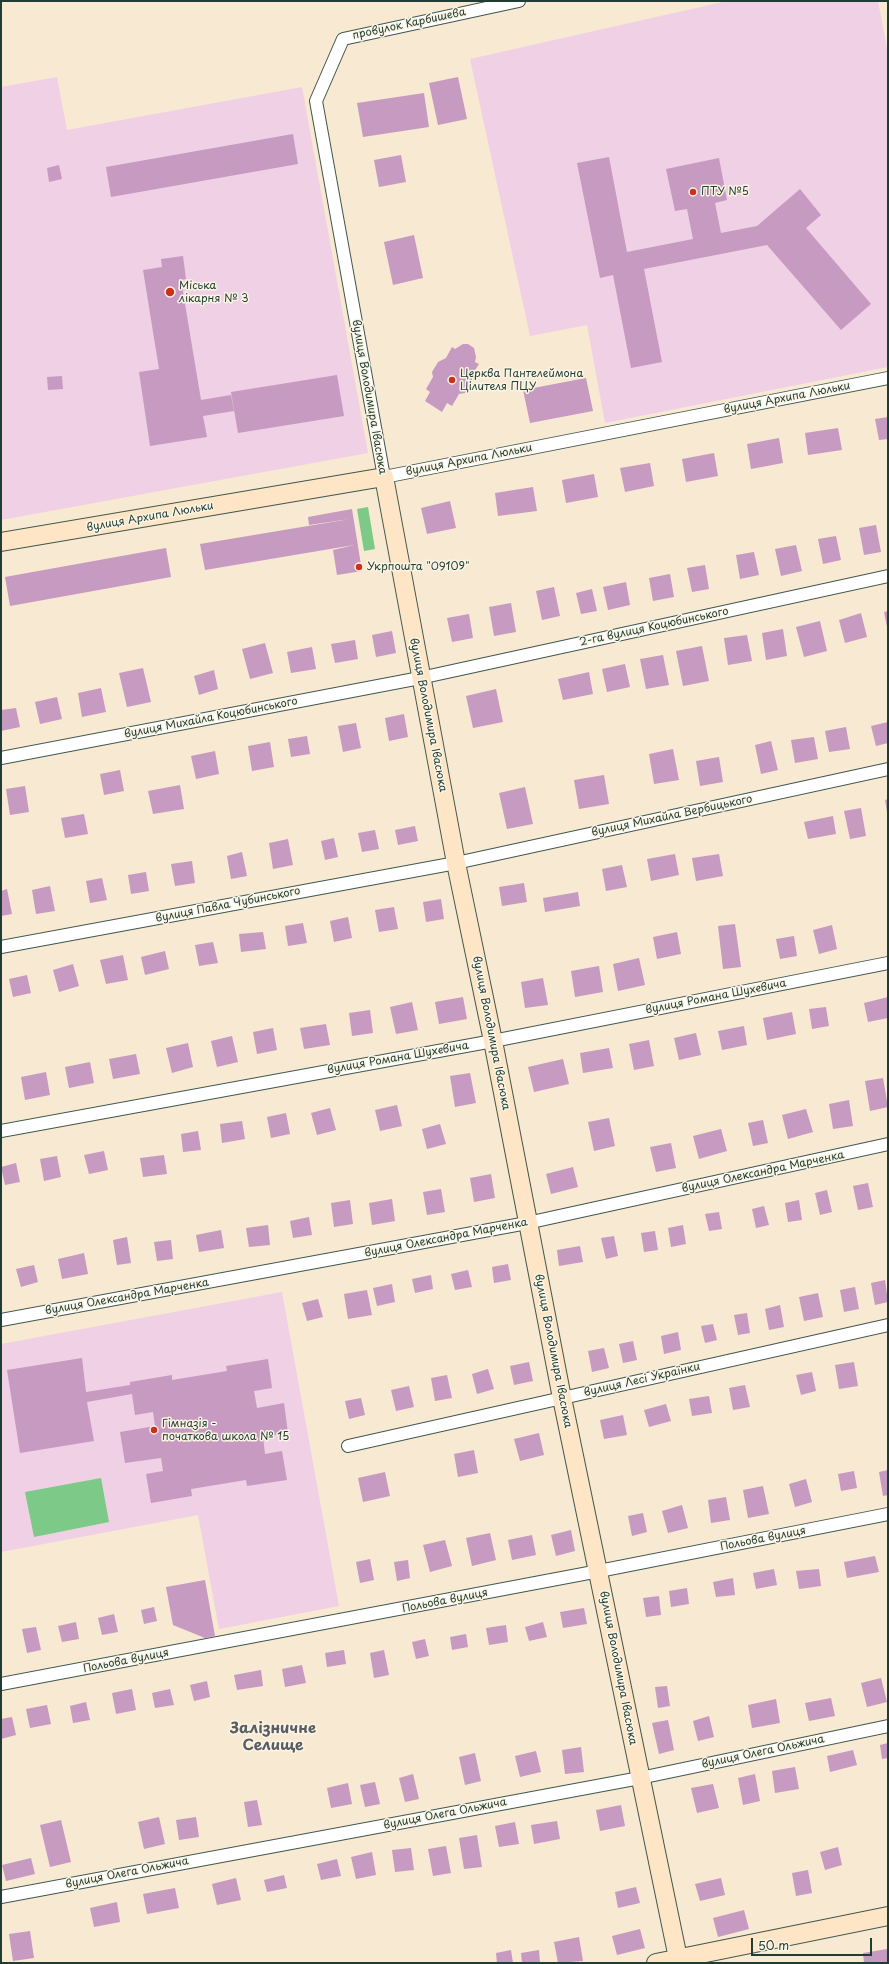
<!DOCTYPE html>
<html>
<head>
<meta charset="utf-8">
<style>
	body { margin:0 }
	#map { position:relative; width:889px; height:1964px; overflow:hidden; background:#f8e9d3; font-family:"Playpen Sans",sans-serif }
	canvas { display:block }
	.frame { position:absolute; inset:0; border:2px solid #1f3d34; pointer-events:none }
	.scale { position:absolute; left:751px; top:1938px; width:121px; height:18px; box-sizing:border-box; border:2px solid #1f3d34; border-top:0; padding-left:5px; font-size:12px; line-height:14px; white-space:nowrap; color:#1f3d34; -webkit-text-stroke:3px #fcf5e5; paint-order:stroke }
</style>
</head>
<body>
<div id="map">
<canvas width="889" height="1964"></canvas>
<div class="frame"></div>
<div class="scale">50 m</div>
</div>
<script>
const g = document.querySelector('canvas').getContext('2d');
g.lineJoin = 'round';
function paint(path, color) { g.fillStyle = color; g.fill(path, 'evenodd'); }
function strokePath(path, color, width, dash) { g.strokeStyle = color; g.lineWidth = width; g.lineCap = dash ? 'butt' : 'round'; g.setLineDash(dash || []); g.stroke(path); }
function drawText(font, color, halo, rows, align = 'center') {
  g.font = font + ' "Playpen Sans",sans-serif'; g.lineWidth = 3; g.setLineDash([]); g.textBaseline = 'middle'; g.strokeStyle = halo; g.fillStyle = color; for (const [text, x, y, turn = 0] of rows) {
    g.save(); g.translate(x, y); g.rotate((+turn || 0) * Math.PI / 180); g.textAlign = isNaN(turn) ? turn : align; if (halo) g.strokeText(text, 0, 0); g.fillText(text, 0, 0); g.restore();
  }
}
const built = new Path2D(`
	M727 1H878L888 53V367L605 423 587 325 530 336 470 59Z
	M57 77 67 130 302 87 368 453 1 520V87Z
	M282 1292 339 1606 219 1629 198 1515 1 1552V1344Z`);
const green = new Path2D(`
	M368 507 375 549 364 551 357 509Z
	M101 1478 109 1522 34 1537 25 1492Z`);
const building = new Path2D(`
	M458 77 467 119 438 125 429 83Z
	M424 93 429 127 363 137 357 103Z
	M293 134 298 164 111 197 106 167Z
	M401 155 406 182 379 187 374 160Z
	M609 157 627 252 693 239 687 209 675 211 666 169 719 158 727 200 715 203 721 233 757 226 800 189 821 215 806 228 871 304 841 330 767 245 644 269 662 362 631 368 613 275 600 278 577 163Z
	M59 165 62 179 49 182 47 168Z
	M414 235 423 278 393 285 384 242Z
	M183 256 186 279 181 280 201 400 231 395 234 411 203 416 207 437 150 446 139 372 159 369 143 270 162 267 161 259Z
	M463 344H468L474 348 476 357 475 362 479 364 472 375V383L465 393 459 394 452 406 447 403 442 412 425 401 430 392 426 389 433 377 432 372 438 362 446 358 452 347 455 349Z
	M337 375 344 416 238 433 231 392Z
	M62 376 63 389 48 390 47 377Z
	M586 378 593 411 530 423 523 390Z
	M888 417V439L879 440 875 419Z
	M838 428 842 450 808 455 805 433Z
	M779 438 783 463 751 469 747 444Z
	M714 453 718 476 686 482 682 459Z
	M650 463 654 486 625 492 620 468Z
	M594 474 598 497 566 503 562 480Z
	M533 487 537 511 498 516 495 493Z
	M450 501 456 528 427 534 421 508Z
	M352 509 362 571 337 575 333 550 354 545 205 570 200 544 350 519 309 525 308 517Z
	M876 525 881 552 864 555 859 528Z
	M836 536 841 560 823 564 818 539Z
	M796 545 802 571 781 576 775 549Z
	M166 548 171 577 10 606 5 577Z
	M754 552 759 575 740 579 736 555Z
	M705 565 709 589 692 592 687 568Z
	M670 574 674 597 653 601 649 578Z
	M626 582 630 605 608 610 603 587Z
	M554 587 560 616 542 620 536 591Z
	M592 589 597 611 581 614 576 593Z
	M511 603 516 632 494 636 489 607Z
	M888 611V627H887L884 612Z
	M861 613 867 637 845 643 839 620Z
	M469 614 473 638 452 642 447 618Z
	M820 621 827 651 804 657 796 627Z
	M783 629 787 656 766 660 762 633Z
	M392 631 396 653 376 657 372 635Z
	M747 635 752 661 728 665 724 638Z
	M355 640 358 659 335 663 331 644Z
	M265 643 273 673 250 679 242 649Z
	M702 646 709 681 683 686 676 651Z
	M312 647 316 669 291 673 287 652Z
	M663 655 669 685 646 689 640 659Z
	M625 664 630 687 607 692 602 669Z
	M143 668 151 702 127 707 119 673Z
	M214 670 218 689 199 695 194 676Z
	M589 672 593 694 563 700 558 679Z
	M101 688 106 712 82 717 78 693Z
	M496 689 503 722 473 728 466 696Z
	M57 697 62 719 40 724 35 702Z
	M16 708 20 727 1 731V710Z
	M404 714 408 737 389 741 385 718Z
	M888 722V743L876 746 871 726Z
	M356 723 361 748 343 752 338 726Z
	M846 727 850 749 829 752 825 731Z
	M307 736 310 754 291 757 288 739Z
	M814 737 818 759 795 763 791 740Z
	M771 741 778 770 761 774 755 745Z
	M270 742 274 767 252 771 248 746Z
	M673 749 679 780 654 784 649 754Z
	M215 751 219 774 196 779 191 756Z
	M719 757 723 782 700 786 696 761Z
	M120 770 124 791 104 795 100 774Z
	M604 775 609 804 579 809 574 780Z
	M180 785 184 809 153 814 148 791Z
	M25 786 29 812 10 815 6 789Z
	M525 787 533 824 507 829 499 793Z
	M888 799V812H887L885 800Z
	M861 808 866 836 850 839 844 811Z
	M84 814 88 834 65 838 61 818Z
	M833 816 836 834 808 839 804 822Z
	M415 826 418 841 398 845 395 830Z
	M375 830 379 849 362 852 358 833Z
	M334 838 338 857 325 860 321 841Z
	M288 839 293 865 273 869 269 843Z
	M242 852 247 876 231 879 227 856Z
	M675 854 679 875 651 881 647 859Z
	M719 854 723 876 696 881 692 858Z
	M192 861 195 883 175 886 171 864Z
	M622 865 627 887 606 891 602 869Z
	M146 872 149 891 131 894 128 875Z
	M102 878 107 900 90 903 86 881Z
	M524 883 527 902 502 906 499 887Z
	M50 886 55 911 36 914 32 890Z
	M7 889 12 914 1 916V891Z
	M578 892 580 906 545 912 543 898Z
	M441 899 444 919 426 922 423 902Z
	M394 907 398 929 379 932 375 910Z
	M348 917 352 938 334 942 330 921Z
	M303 923 307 943 288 946 285 926Z
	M735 924 741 967 723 969 718 926Z
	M832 925 837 949 819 954 813 930Z
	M263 932 266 949 241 952 239 934Z
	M677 932 681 954 657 959 653 937Z
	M794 936 797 956 780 959 776 939Z
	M213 942 218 963 199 966 195 945Z
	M165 951 169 969 145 975 141 957Z
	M123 955 128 980 106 984 100 960Z
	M639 958 645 985 618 991 613 964Z
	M73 964 79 986 59 992 53 970Z
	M599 966 603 992 575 997 571 971Z
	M27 975 31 993 13 997 9 979Z
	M543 978 548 1005 525 1008 521 982Z
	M463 997 467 1019 439 1024 435 1002Z
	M888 997V1018L868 1022 864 1003Z
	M412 1002 418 1030 396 1034 390 1007Z
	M826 1007 829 1026 812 1029 809 1009Z
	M370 1010 373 1033 352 1036 349 1013Z
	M792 1012 796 1034 767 1040 763 1018Z
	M326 1024 330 1045 304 1049 300 1028Z
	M744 1026 747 1045 722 1050 718 1031Z
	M273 1028 277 1050 257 1054 253 1032Z
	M696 1033 701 1055 679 1060 674 1038Z
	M232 1036 238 1062 217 1067 211 1041Z
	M649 1040 654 1066 634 1070 629 1044Z
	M188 1043 193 1067 172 1073 166 1048Z
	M609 1048 613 1068 583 1073 580 1053Z
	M136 1054 140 1074 113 1079 109 1059Z
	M563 1059 569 1084 534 1092 528 1067Z
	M90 1062 94 1083 69 1088 65 1067Z
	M46 1072 50 1095 25 1100 21 1077Z
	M470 1073 476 1103 455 1107 450 1076Z
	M883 1078 888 1107 870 1111 865 1081Z
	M849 1100 853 1126 833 1129 829 1104Z
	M397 1105 402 1126 380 1131 375 1110Z
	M330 1108 336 1130 317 1135 311 1113Z
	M806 1109 813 1132 788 1139 782 1115Z
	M286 1113 290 1134 271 1138 267 1117Z
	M609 1118 615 1146 594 1151 588 1122Z
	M763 1120 768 1143 753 1146 748 1123Z
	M242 1121 245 1139 222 1143 220 1124Z
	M440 1124 446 1144 427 1149 422 1129Z
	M721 1129 727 1151 699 1159 693 1136Z
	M198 1131 201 1150 183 1152 181 1134Z
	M671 1143 676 1168 656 1172 650 1147Z
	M104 1151 108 1170 89 1174 84 1155Z
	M164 1155 167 1174 143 1177 140 1158Z
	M57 1156 61 1177 44 1181 40 1159Z
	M16 1163 20 1182 5 1185 1 1167Z
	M573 1167 578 1187 551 1194 546 1174Z
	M491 1174 495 1198 474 1202 470 1178Z
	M868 1183 873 1207 858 1210 853 1186Z
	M441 1189 445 1212 427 1215 423 1192Z
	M827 1190 832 1212 820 1215 815 1193Z
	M392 1199 395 1221 372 1225 369 1203Z
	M350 1200 353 1224 334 1227 331 1203Z
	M799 1200 802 1220 788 1222 785 1203Z
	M764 1206 769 1225 756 1228 752 1209Z
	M719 1212 722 1229 709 1231 705 1214Z
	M309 1217 312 1235 293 1238 290 1221Z
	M268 1225 270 1245 249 1247 246 1228Z
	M683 1225 686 1244 671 1247 668 1228Z
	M221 1230 224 1248 199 1252 196 1235Z
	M655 1231 658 1250 644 1252 641 1233Z
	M614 1236 618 1256 606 1259 601 1238Z
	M127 1237 131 1263 117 1265 113 1240Z
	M171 1240 173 1259 157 1261 154 1242Z
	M580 1246 583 1262 559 1266 557 1250Z
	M84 1253 88 1274 62 1279 58 1259Z
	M508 1264 511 1280 494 1283 492 1267Z
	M34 1265 38 1282 21 1287 16 1269Z
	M468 1270 472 1287 455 1290 451 1274Z
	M431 1275 433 1289 415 1293 412 1279Z
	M885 1280 888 1302 875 1305 871 1283Z
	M392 1284 395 1302 377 1306 373 1288Z
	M855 1287 859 1309 844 1312 840 1290Z
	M367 1290 372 1315 348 1319 344 1294Z
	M818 1293 823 1317 804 1321 799 1297Z
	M318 1299 323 1317 307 1321 302 1303Z
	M780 1305 784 1327 769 1330 765 1309Z
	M747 1313 750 1333 738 1335 734 1315Z
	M713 1324 717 1340 705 1343 701 1326Z
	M678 1332 681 1350 664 1354 661 1336Z
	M633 1341 637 1360 623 1363 619 1344Z
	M604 1348 609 1368 592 1372 588 1351Z
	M82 1358 86 1392 130 1385V1382L172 1375V1380L227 1371 226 1366 268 1359 272 1388 254 1391 257 1408 284 1403 288 1433 263 1437 265 1454 282 1451 287 1480 247 1486 246 1480 191 1489 192 1496 151 1503 146 1474 163 1471 161 1458 125 1463 120 1432 155 1426 153 1412 135 1415 132 1394 87 1402 94 1441 20 1453 7 1370Z
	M529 1362 533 1381 514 1385 510 1366Z
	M854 1362 858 1386 839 1389 835 1365Z
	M488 1369 494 1389 477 1394 472 1374Z
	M812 1372 816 1391 801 1395 796 1375Z
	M447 1375 452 1398 435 1401 431 1378Z
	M745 1385 750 1407 733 1410 729 1388Z
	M409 1386 414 1407 396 1411 391 1390Z
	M709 1396 712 1413 692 1416 689 1399Z
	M361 1398 365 1415 349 1419 345 1401Z
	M666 1404 671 1421 649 1427 644 1410Z
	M623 1415 627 1435 604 1439 600 1420Z
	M539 1433 544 1455 520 1461 514 1439Z
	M474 1450 478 1473 458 1477 454 1454Z
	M888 1470V1495L883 1496 879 1472Z
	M854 1471 857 1488 841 1491 838 1474Z
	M385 1472 390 1496 363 1502 358 1478Z
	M806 1479 812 1502 795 1507 789 1484Z
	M763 1486 769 1514 748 1518 743 1490Z
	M726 1497 730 1520 711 1523 708 1500Z
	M682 1505 688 1528 668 1533 662 1511Z
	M643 1513 647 1532 632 1536 628 1516Z
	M571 1530 575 1551 556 1556 551 1535Z
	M490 1533 496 1560 472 1566 466 1538Z
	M532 1535 536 1555 512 1560 508 1540Z
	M445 1540 452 1566 430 1572 423 1545Z
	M875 1556 879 1572 847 1578 844 1562Z
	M370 1559 374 1580 360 1583 356 1562Z
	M408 1560 410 1578 397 1581 394 1562Z
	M774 1569 777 1585 756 1589 753 1573Z
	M819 1569 821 1586 799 1589 796 1571Z
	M733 1578 735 1595 716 1597 713 1582Z
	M205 1580 215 1636 205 1638 173 1625 166 1587Z
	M687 1588 689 1604 671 1607 669 1591Z
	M659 1596 661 1615 646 1617 643 1598Z
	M154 1607 157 1621 144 1624 141 1610Z
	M584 1608 587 1624 563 1628 560 1612Z
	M114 1614 118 1632 102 1635 98 1618Z
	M76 1622 79 1639 62 1642 58 1626Z
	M543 1622 547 1637 529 1641 525 1627Z
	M506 1625 508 1642 489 1645 486 1628Z
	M36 1627 41 1650 27 1653 22 1629Z
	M466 1634 468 1647 452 1650 450 1637Z
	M425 1639 429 1656 416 1659 412 1642Z
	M344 1650 346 1664 327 1667 325 1653Z
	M384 1650 389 1675 374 1678 370 1653Z
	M302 1665 306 1683 285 1687 282 1669Z
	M261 1670 263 1686 237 1690 234 1675Z
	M881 1678 887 1702 867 1707 861 1683Z
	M207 1681 210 1697 194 1701 190 1685Z
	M667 1686 670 1706 658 1708 655 1687Z
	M132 1689 136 1710 116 1714 112 1693Z
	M170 1689 174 1705 155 1708 152 1693Z
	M831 1698 835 1716 809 1721 805 1703Z
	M776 1699 780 1723 752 1728 748 1705Z
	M86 1702 90 1720 73 1723 70 1706Z
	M47 1705 51 1724 30 1728 26 1709Z
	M709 1716 714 1737 698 1741 693 1721Z
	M12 1717 16 1735 1 1739V1719Z
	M668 1720 674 1750 659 1754 652 1723Z
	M888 1743V1758L882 1759 880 1745Z
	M581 1747 584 1772 565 1774 562 1750Z
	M853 1750 857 1765 830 1772 827 1756Z
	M536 1751 541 1772 520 1777 515 1756Z
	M475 1753 481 1781 465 1785 459 1757Z
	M795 1767 799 1789 775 1793 772 1771Z
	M413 1774 419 1799 405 1802 399 1778Z
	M755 1774 760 1801 743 1805 738 1778Z
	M375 1782 380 1804 365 1807 360 1785Z
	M348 1783 352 1804 331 1808 327 1788Z
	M713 1784 719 1808 697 1813 691 1788Z
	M257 1800 262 1825 248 1827 244 1802Z
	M621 1805 625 1826 600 1831 596 1810Z
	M159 1817 165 1844 144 1849 138 1822Z
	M196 1817 199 1837 179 1840 176 1820Z
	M61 1820 71 1862 50 1867 40 1825Z
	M557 1821 560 1839 534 1844 531 1825Z
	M515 1822 519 1844 499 1847 495 1826Z
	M477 1835 482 1867 464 1869 459 1838Z
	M446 1846 451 1873 433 1876 428 1849Z
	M838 1847 842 1865 825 1870 820 1852Z
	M411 1848 414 1870 395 1872 392 1850Z
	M372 1852 376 1875 356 1879 351 1857Z
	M31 1858 35 1874 6 1881 2 1865Z
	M337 1859 341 1876 321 1880 317 1864Z
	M808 1870 812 1893 796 1896 792 1873Z
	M284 1875 287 1888 267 1892 264 1880Z
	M236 1878 241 1900 217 1905 212 1884Z
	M721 1878 725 1895 700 1901 695 1884Z
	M636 1887 640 1903 618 1908 615 1892Z
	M175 1888 179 1908 147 1914 143 1894Z
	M117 1902 120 1922 94 1927 90 1908Z
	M744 1910 749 1929 718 1937 713 1918Z
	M640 1929 645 1948 617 1955 612 1936Z
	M30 1931 34 1958 13 1961 9 1934Z
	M579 1937 583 1961 558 1963 554 1942Z
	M887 1949 888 1963H864L863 1953Z
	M511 1950 513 1963H497L496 1953Z
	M539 1950 540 1963H522L521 1953Z`);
const street = new Path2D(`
	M519 1 343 39 316 101 384 477 888 378
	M1 758 420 678 888 576
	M1 947 456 863 888 769
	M1 1131 493 1041 888 963
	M1 1320 527 1223 888 1144
	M348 1446 888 1325
	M1 1684 599 1571 888 1514
	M1 1897 640 1778 888 1726`);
const secondary = new Path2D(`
	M1 542 384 477 456 863 493 1041 562 1398 679 1963
	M656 1963 888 1916`);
const markers = [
	[693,192,4,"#c8321e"],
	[170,292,5,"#c8321e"],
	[452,380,4,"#c8321e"],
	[359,567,4,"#c8321e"],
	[154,1430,4,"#c8321e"]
];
const streetNames = [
	["провулок Карбишева",409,24,-12],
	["вулиця Володимира Івасюка",369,397,80],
	["вулиця Архипа Люльки",787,398,-11],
	["вулиця Архипа Люльки",469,460,-11],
	["вулиця Архипа Люльки",150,517,-10],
	["2-га вулиця Коцюбинського",654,627,-12],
	["вулиця Володимира Івасюка",428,715,79],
	["вулиця Михайла Коцюбинського",211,718,-11],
	["вулиця Михайла Вербицького",672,816,-12],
	["вулиця Павла Чубинського",228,905,-11],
	["вулиця Романа Шухевича",716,997,-11],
	["вулиця Володимира Івасюка",491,1033,79],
	["вулиця Романа Шухевича",398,1058,-10],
	["вулиця Олександра Марченка",763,1172,-12],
	["вулиця Олександра Марченка",446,1238,-11],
	["вулиця Олександра Марченка",127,1297,-10],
	["вулиця Володимира Івасюка",553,1351,79],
	["вулиця Лесі Українки",642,1380,-13],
	["Польова вулиця",763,1539,-11],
	["Польова вулиця",445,1601,-11],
	["Польова вулиця",126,1661,-11],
	["вулиця Володимира Івасюка",618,1668,79],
	["вулиця Олега Ольжича",763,1752,-12],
	["вулиця Олега Ольжича",445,1814,-11],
	["вулиця Олега Ольжича",127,1873,-11]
];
const poiNames = [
	["ПТУ №5",701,192],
	["Міська",179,286],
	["лікарня № 3",179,299],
	["Церква Пантелеймона",460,374],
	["Цілителя ПЦУ",460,387],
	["Укрпошта \"09109\"",367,567],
	["Гімназія -",162,1424],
	["початкова школа № 15",162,1437]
];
const districtNames = [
	["Залізничне",273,1729],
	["Селище",273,1746]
];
paint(built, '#f0d0e4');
paint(green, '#7dc987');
paint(building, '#c69ac1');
strokePath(street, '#40574c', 14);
strokePath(secondary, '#40574c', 20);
strokePath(street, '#fff', 12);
strokePath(secondary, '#fde5c5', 18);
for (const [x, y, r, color] of markers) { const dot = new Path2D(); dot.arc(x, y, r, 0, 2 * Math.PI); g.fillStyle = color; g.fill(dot); strokePath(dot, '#fcf5e5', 1.5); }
drawText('11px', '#1f3d34', '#fcf5e5', streetNames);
drawText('11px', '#1f3d34', '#fcf5e5', poiNames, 'left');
drawText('bold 15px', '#595e65', '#fcf5e5', districtNames);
</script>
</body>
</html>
